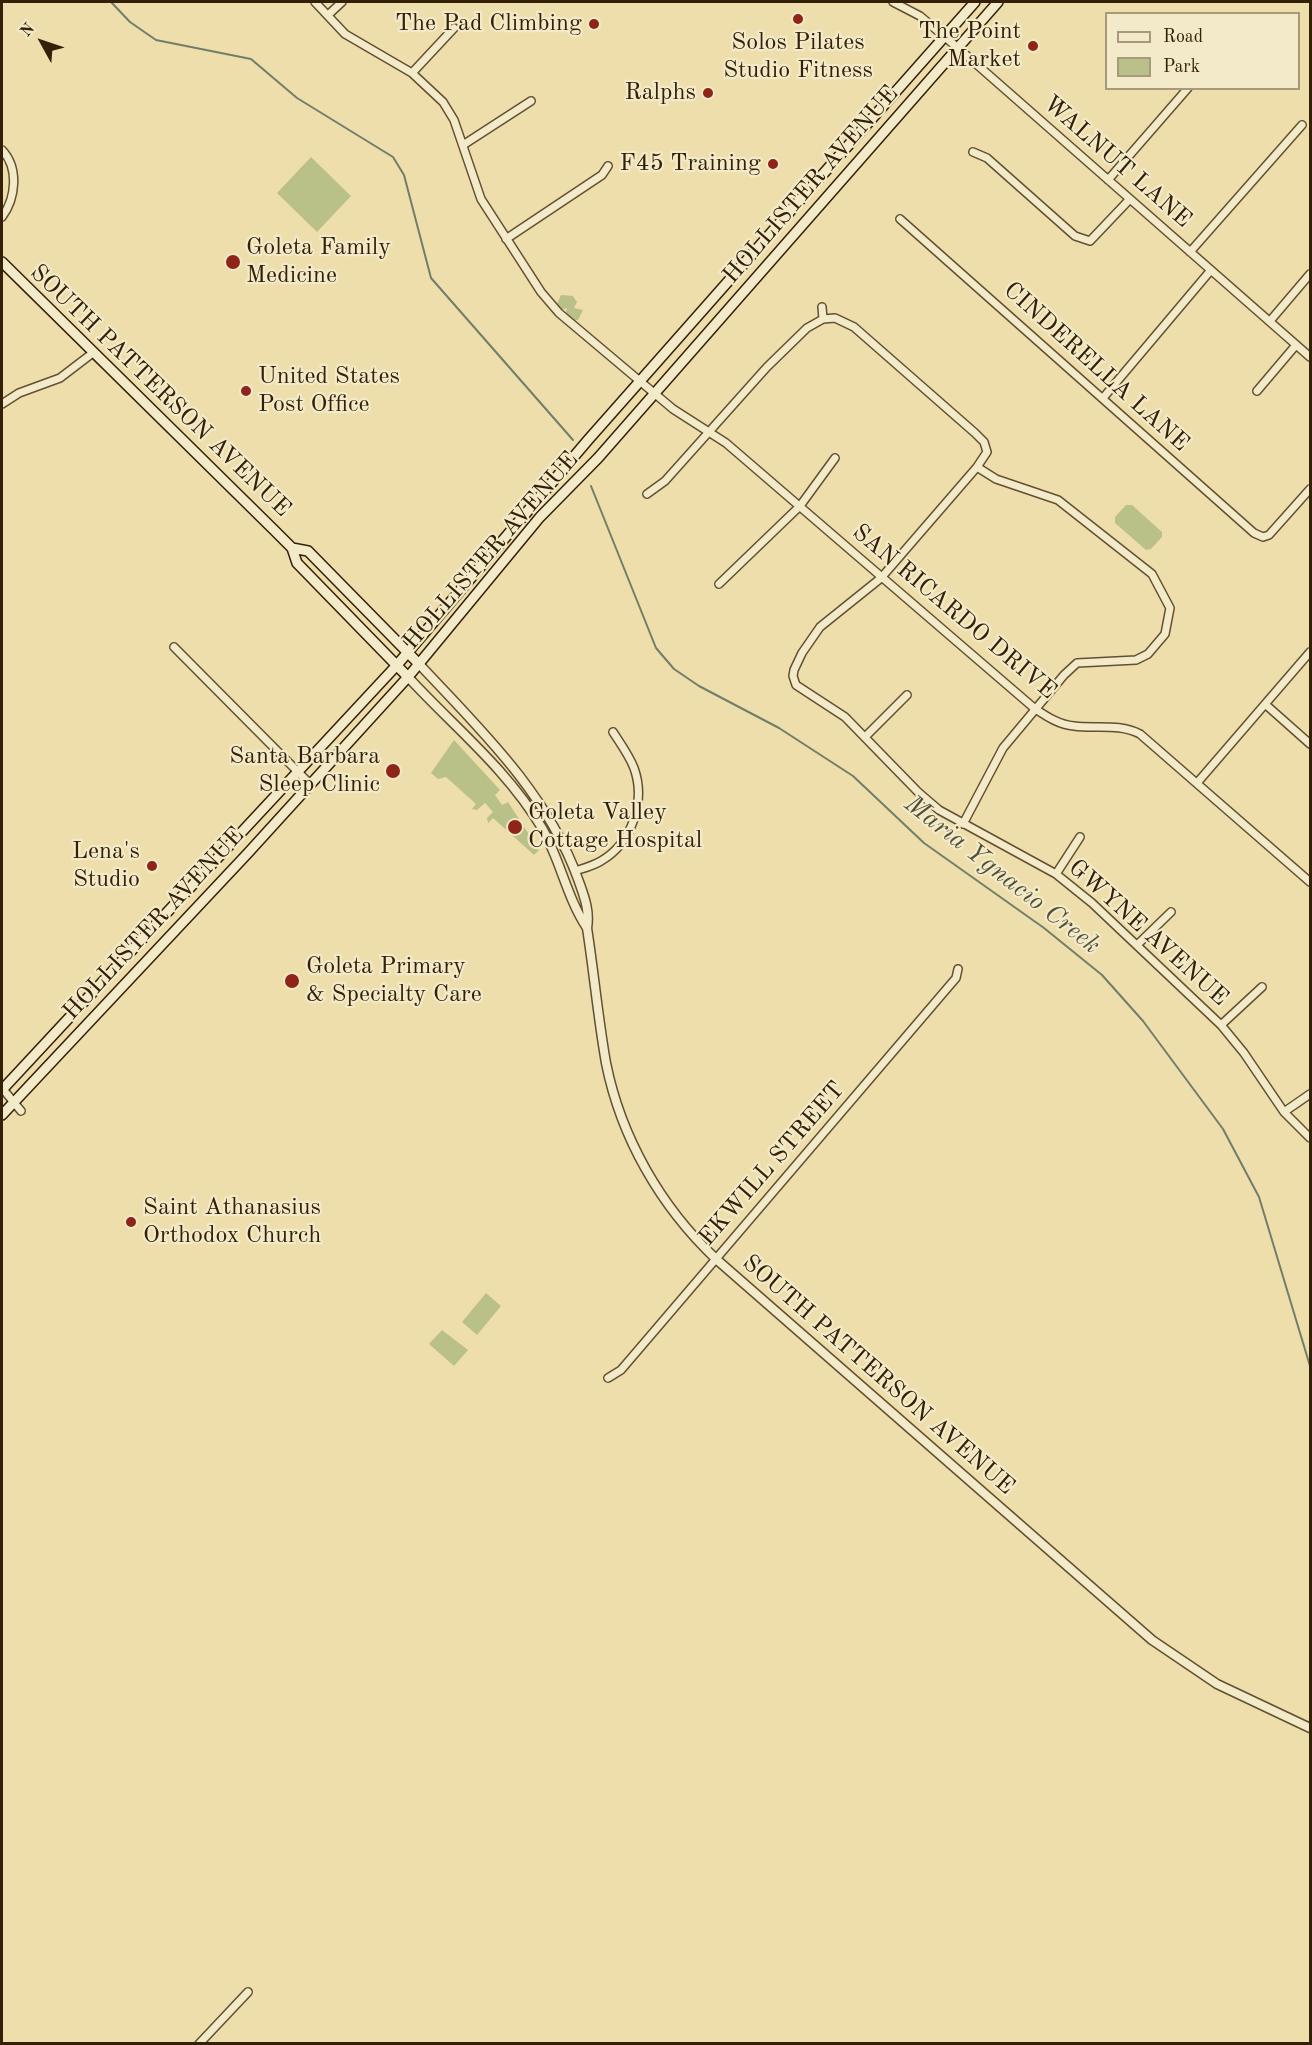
<!DOCTYPE html>
<html>
<head>
<meta charset="utf-8">
<style>
	body { margin:0 }
	#map { position:relative; width:1312px; height:2045px; overflow:hidden; background:#eddeac; font-family:"Old Standard TT",serif }
	canvas { display:block }
	.frame { position:absolute; inset:0; border:3px solid #342006; pointer-events:none }
	.legend { position:absolute; left:1105px; top:12px; width:195px; height:78px; box-sizing:border-box; background:#f3eac9; border:2px solid #a7997b; margin:0; padding:8px 10px; list-style:none; font-size:18px; color:#342006 }
	.legend li { display:flex; align-items:center; gap:12px; height:30px }
	.legend b { width:30px; border:2px solid #a7997b }
	.north { position:absolute; left:12px; top:12px; width:60px; height:60px; -webkit-text-stroke:4px #f3eac9; paint-order:stroke; rotate:310deg; font-size:16px; font-weight:700; line-height:24px; text-align:center; color:#342006 }
	.north::after { content:''; display:block; margin:auto; width:21px; height:27px; background:#342006; clip-path:polygon(50% 0,100% 100%,50% 72%,0 100%) }
</style>
</head>
<body>
<div id="map">
<canvas width="1312" height="2045"></canvas>
<div class="frame"></div>
<ul class="legend">
<li><b style="height:8px;background:#f3eac9"></b>Road</li>
<li><b style="height:16px;background:#bac188"></b>Park</li>
</ul>
<div class="north">N</div>
</div>
<script>
const g = document.querySelector('canvas').getContext('2d');
g.lineJoin = 'round';
function paint(path, color) { g.fillStyle = color; g.fill(path, 'evenodd'); }
function strokePath(path, color, width, dash) { g.strokeStyle = color; g.lineWidth = width; g.lineCap = dash ? 'butt' : 'round'; g.setLineDash(dash || []); g.stroke(path); }
function drawText(font, color, halo, rows, align = 'center') {
  g.font = font + ' "Old Standard TT",serif'; g.lineWidth = 4.5; g.setLineDash([]); g.textBaseline = 'middle'; g.strokeStyle = halo; g.fillStyle = color; for (const [text, x, y, turn = 0] of rows) {
    g.save(); g.translate(x, y); g.rotate((+turn || 0) * Math.PI / 180); g.textAlign = isNaN(turn) ? turn : align; if (halo) g.strokeText(text, 0, 0); g.fillText(text, 0, 0); g.restore();
  }
}
const green = new Path2D(`
	M311 157 351 196 317 232 277 193Z
	M561 295 573 296 577 302 574 308 583 310 578 320 573 321 565 315 567 308 561 310 557 304Z
	M1126 505H1132L1162 532V537L1151 549 1146 550 1115 523V517Z
	M454 740 500 790 495 795 502 805 508 802 539 850 534 855 493 818 488 823 487 818 493 812 485 803 477 810 472 809 476 804 446 777 438 779 431 773Z
	M486 1293 501 1306 477 1335 462 1322Z
	M442 1330 468 1350 454 1366 429 1344Z`);
const stream = new Path2D(`
	M111 2 130 22 156 40 251 59 297 98 393 157 404 175 431 278 573 440
	M591 486 656 648 674 669 699 686 779 728 853 776 924 843 1044 928 1102 975 1143 1021 1223 1129 1259 1197 1310 1366`);
const minor = new Path2D(`
	M315 2 345 34 412 73 443 102 454 120 481 199 541 292 559 313 673 409 726 443 1034 708C1046 716 1059 725 1074 726 1096 729 1119 723 1140 734L1310 882
	M893 2 920 16 958 48 1310 357
	M328 15 342 2
	M412 73 454 28
	M463 145 531 101
	M2 150C19 168 16 198 2 217
	M973 152 987 158 1075 236 1090 241 1129 200
	M1108 180 1188 88
	M900 219 1254 533 1263 537 1269 535 1310 489
	M506 239 602 175 608 166
	M1190 252 1302 125
	M822 307 823 319
	M1270 321 1310 274
	M1257 391 1296 345
	M1103 398 1211 270
	M2 404 19 393 60 378 94 352
	M647 494 665 481 767 367 807 328 823 319 835 318 854 327 975 433 984 442 987 452 977 467 881 578 820 627 802 653 794 670 793 676 796 685 845 717 918 792 939 810 1056 874 1092 903 1221 1025 1244 1053 1284 1112 1310 1138
	M719 584 800 506 835 458
	M174 647 310 784
	M1265 704 1310 744
	M866 736 907 695
	M1197 783 1310 652
	M963 824 1003 748 1064 675 1077 663 1136 660 1148 654 1165 634 1170 608 1152 574 1058 500 996 479 977 467
	M575 871C584 868 593 866 601 861 632 843 646 801 634 768 629 755 620 743 613 732
	M1056 874 1080 837
	M1137 945 1171 912
	M1221 1025 1262 987
	M2 1088 21 1111
	M1284 1112 1310 1094
	M608 1378 621 1370 956 978 958 969
	M199 2044 248 1992`);
const tertiary = new Path2D(`
	M419 664C481 730 547 793 578 879 584 896 590 910 587 928 594 973 598 1018 606 1063 621 1138 661 1207 716 1259L1152 1640 1217 1684 1310 1728
	M408 677C454 727 507 769 542 828 560 859 567 898 587 928`);
const secondary = new Path2D(`
	M2 262 274 530 292 548 297 563 408 677
	M292 548 308 551 419 664
	M2 1090 397 665 588 440 975 2
	M2 1115 248 853 408 677 540 517 598 458 998 2`);
const markers = [
	[798,19,6,"#8f2418"],
	[594,24,6,"#8f2418"],
	[1033,46,6,"#8f2418"],
	[708,93,6,"#8f2418"],
	[773,164,6,"#8f2418"],
	[233,262,8,"#8f2418"],
	[246,391,6,"#8f2418"],
	[393,771,8,"#8f2418"],
	[515,827,8,"#8f2418"],
	[152,866,6,"#8f2418"],
	[292,981,8,"#8f2418"],
	[131,1222,6,"#8f2418"]
];
const poiNames = [
	["The Pad Climbing",582,24],
	["The Point",1021,32],
	["Market",1021,60],
	["Solos Pilates",798,43,"center"],
	["Studio Fitness",798,71,"center"],
	["Ralphs",696,93],
	["F45 Training",761,164],
	["Goleta Family",246,248,"left"],
	["Medicine",246,276,"left"],
	["United States",258,377,"left"],
	["Post Office",258,405,"left"],
	["Santa Barbara",380,757],
	["Sleep Clinic",380,785],
	["Goleta Valley",528,813,"left"],
	["Cottage Hospital",528,841,"left"],
	["Lena's",140,852],
	["Studio",140,880],
	["Goleta Primary",306,967,"left"],
	["& Specialty Care",306,995,"left"],
	["Saint Athanasius",143,1208,"left"],
	["Orthodox Church",143,1236,"left"]
];
const streetNames = [
	["WALNUT LANE",1117,162,41],
	["HOLLISTER AVENUE",811,185,-49],
	["CINDERELLA LANE",1096,367,42],
	["SOUTH PATTERSON AVENUE",160,391,44],
	["HOLLISTER AVENUE",491,551,-49],
	["SAN RICARDO DRIVE",954,612,40],
	["HOLLISTER AVENUE",154,924,-47],
	["GWYNE AVENUE",1148,933,42],
	["EKWILL STREET",772,1164,-49],
	["SOUTH PATTERSON AVENUE",878,1375,41]
];
const waterNames = [
	["Maria Ygnacio Creek",1002,875,38]
];
paint(green, '#bac188');
strokePath(stream, '#717e6a', 2);
strokePath(minor, '#625030', 10);
strokePath(tertiary, '#625030', 11);
strokePath(secondary, '#342006', 12);
strokePath(minor, '#f3eac9', 7);
strokePath(tertiary, '#f3eac9', 8);
strokePath(secondary, '#f3eac9', 9);
for (const [x, y, r, color] of markers) { const dot = new Path2D(); dot.arc(x, y, r, 0, 2 * Math.PI); g.fillStyle = color; g.fill(dot); strokePath(dot, '#f3eac9', 2); }
drawText('24px', '#342006', '#f3eac9', poiNames, 'right');
drawText('24px', '#342006', '#f3eac9', streetNames);
drawText('italic 26px', '#524f38', '#f3eac9', waterNames);
</script>
</body>
</html>
